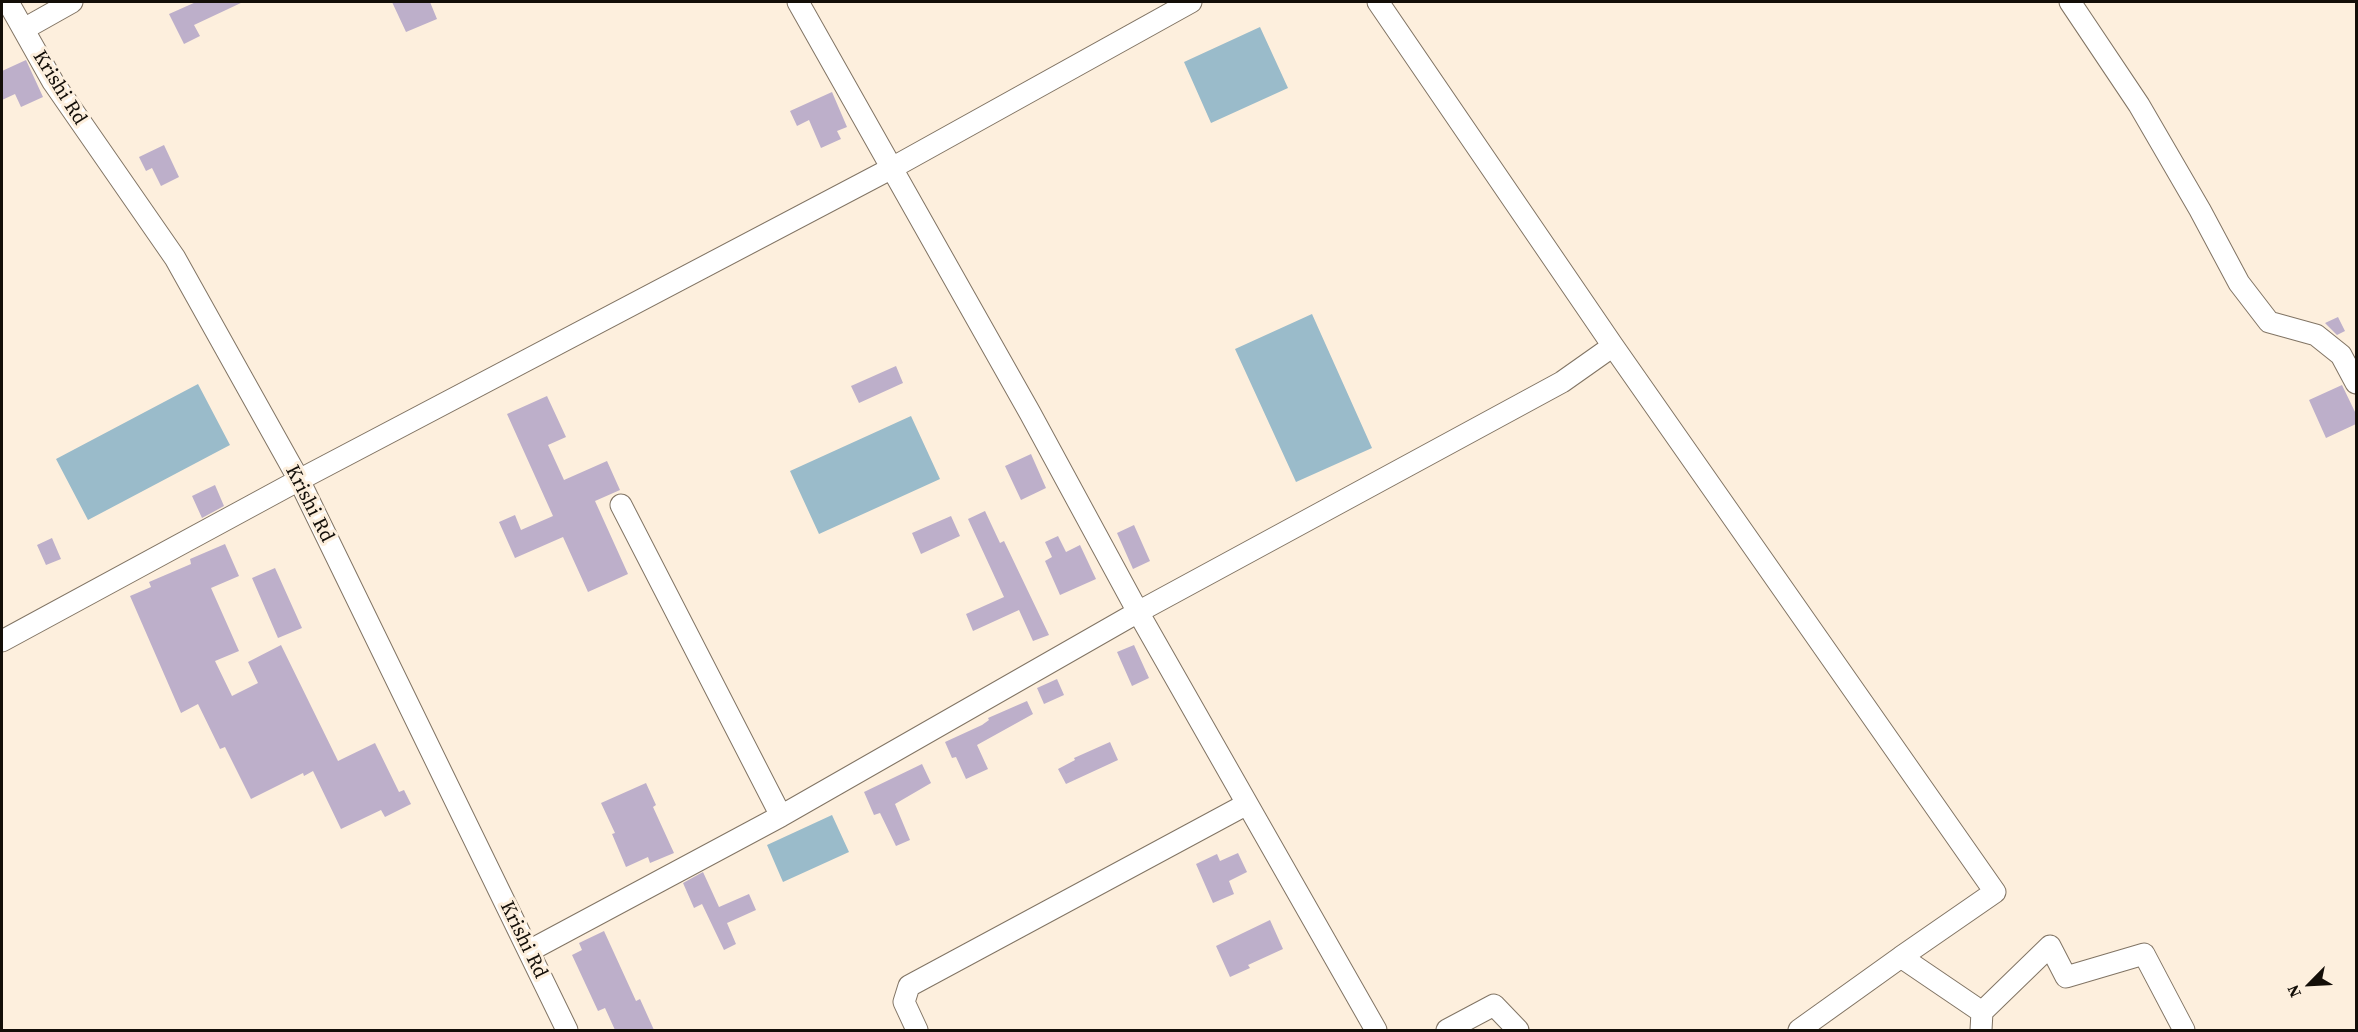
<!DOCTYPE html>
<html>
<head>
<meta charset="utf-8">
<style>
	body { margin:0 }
	#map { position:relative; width:2358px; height:1032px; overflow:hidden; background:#fdefdd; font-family:"Source Serif 4",serif }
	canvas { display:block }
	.frame { position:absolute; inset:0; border:3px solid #130e08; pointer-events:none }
	.north { position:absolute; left:2280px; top:954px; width:60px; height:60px; -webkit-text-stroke:4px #fdefdd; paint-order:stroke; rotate:246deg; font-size:16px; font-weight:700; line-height:24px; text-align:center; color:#130e08 }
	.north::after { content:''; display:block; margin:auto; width:21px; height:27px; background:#130e08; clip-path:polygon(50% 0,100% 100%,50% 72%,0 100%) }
</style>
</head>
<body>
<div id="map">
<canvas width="2358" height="1032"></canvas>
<div class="frame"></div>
<div class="north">N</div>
</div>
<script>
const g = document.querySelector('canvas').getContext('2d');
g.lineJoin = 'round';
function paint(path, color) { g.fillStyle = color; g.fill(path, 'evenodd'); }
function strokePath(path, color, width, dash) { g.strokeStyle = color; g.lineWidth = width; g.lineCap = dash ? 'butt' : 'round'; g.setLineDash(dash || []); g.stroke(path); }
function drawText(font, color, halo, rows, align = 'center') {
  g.font = font + ' "Source Serif 4",serif'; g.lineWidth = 6; g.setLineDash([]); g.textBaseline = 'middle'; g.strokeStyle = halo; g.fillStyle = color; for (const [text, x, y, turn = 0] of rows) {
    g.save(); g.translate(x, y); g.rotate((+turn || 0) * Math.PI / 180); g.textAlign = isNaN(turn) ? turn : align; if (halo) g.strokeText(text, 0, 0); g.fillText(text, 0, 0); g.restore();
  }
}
const water = new Path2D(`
	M1260 27 1288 88 1211 123 1184 62Z
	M1312 314 1372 448 1296 482 1235 349Z
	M198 384 230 445 88 520 56 459Z
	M911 416 940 479 819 534 790 471Z
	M832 815 849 852 783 882 767 845Z`);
const building = new Path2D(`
	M196 2H243L194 25 200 36 184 44 169 14Z
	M392 2H430L437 19 406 32Z
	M26 60 43 97 21 107 15 94 2 100V71Z
	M832 92 847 127 837 131 841 139 821 148 809 120 797 126 790 111Z
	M164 145 179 177 161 186 152 168 146 171 139 157Z
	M2338 317 2345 331 2337 335 2325 323Z
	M896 366 903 383 859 403 851 386Z
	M2342 385 2356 414V424L2326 438 2309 400Z
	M547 396 566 437 548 445 564 480 607 461 620 490 595 501 628 574 588 592 563 537 515 558 499 522 515 515 521 530 553 516 507 414Z
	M1031 454 1046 488 1021 500 1005 466Z
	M215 485 224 506 202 518 192 496Z
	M985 511 1000 543 1004 541 1049 635 1033 641 1019 610 973 631 966 614 1004 597 968 519Z
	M951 516 960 536 921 554 912 533Z
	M1134 525 1150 561 1133 569 1117 533Z
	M1058 536 1066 552 1080 545 1096 579 1060 595 1045 561 1052 557 1045 542Z
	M52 538 61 559 46 565 37 545Z
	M225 544 239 576 211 588 239 651 215 661 232 696 258 683 248 662 281 645 338 761 375 743 399 792 404 790 411 804 385 817 381 810 341 829 313 771 304 776 303 773 251 799 225 747 220 749 198 704 181 713 130 596 151 587 149 582 191 564 190 559Z
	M275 568 302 628 278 638 252 578Z
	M1134 645 1149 678 1132 686 1117 652Z
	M1057 679 1064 695 1044 704 1037 688Z
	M1027 701 1033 714 977 745 988 769 966 779 956 757 952 758 945 742 982 725 989 720 988 718Z
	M1110 742 1118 760 1066 784 1058 769 1075 760 1074 758Z
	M922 764 931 783 895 804 910 840 896 846 880 813 874 815 864 792Z
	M646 783 656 805 653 807 674 853 650 863 648 857 626 867 612 834 615 833 601 803Z
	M1238 853 1247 872 1229 881 1234 894 1213 903 1196 864 1217 854 1220 861Z
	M703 872 719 907 749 894 756 910 727 923 736 944 724 950 702 904 694 908 683 883Z
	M1270 920 1283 949 1248 965 1250 968 1230 977 1216 946Z
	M604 931 636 1001 640 999 654 1030H615L605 1008 598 1011 572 955 582 950 579 943Z`);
const street = new Path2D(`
	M8 2 53 82 175 258 299 480 567 1030
	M798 2 1030 413 1138 612 1376 1030
	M1378 2 1613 346 1995 892 1901 957
	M2070 2 2139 105 2200 210 2239 283 2269 322 2316 335 2341 355 2356 383
	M24 29 72 2
	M621 505 781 816
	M2 641 299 480 892 168 1191 2
	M529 951 781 816 1138 612 1562 382 1613 346
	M1982 1012 2050 946 2066 977 2144 954 2184 1030
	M917 1030 904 1002 909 986 1247 804
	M1447 1030 1494 1005 1518 1030
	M1799 1030 1901 957 1982 1012 1981 1030`);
const streetNames = [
	["Krishi Rd",59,88,58],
	["Krishi Rd",309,504,63],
	["Krishi Rd",523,940,64]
];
paint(water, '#9abbca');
paint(building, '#bdafca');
strokePath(street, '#817464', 23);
strokePath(street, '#fff', 21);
drawText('20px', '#130e08', '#fdefdd', streetNames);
</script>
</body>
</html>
